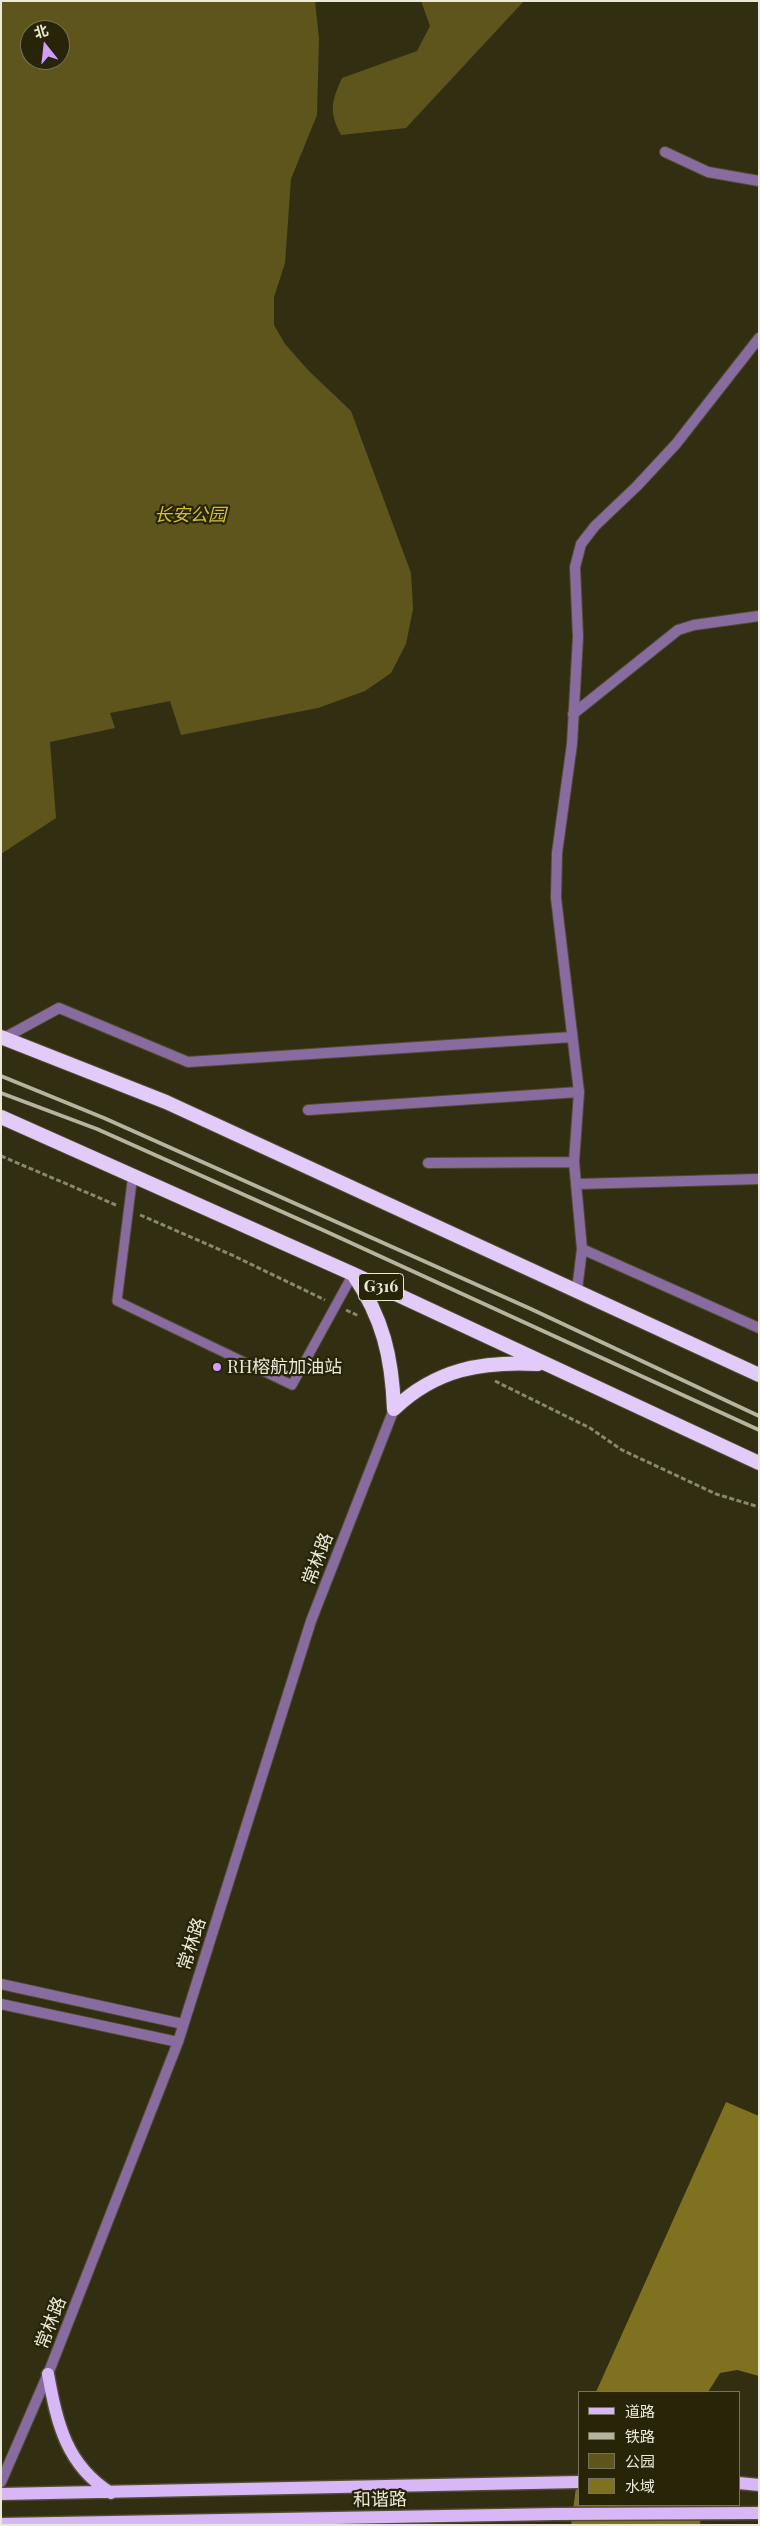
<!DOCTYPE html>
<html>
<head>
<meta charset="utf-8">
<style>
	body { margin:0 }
	#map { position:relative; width:760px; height:2526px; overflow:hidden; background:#322e12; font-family:"Playfair Display","Noto Sans SC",serif }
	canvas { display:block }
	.frame { position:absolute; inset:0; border:2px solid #ebe9d8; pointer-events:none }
	.legend { position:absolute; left:578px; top:2391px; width:162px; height:115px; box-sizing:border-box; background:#282408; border:1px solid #76735b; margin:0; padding:6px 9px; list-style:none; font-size:15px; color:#ebe9d8 }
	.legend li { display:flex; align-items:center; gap:10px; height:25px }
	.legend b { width:25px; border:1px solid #76735b }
	.north { position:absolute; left:20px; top:20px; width:50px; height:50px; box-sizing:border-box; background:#282408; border:1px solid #76735b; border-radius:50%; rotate:344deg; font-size:14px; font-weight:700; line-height:20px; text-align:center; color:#ebe9d8 }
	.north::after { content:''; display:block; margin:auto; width:18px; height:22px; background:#d19dfe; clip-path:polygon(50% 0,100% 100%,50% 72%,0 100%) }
</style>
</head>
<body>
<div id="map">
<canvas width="760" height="2526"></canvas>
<div class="frame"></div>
<ul class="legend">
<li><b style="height:6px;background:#d8b7f6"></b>道路</li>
<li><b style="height:6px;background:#b6b39f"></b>铁路</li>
<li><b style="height:14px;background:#5e551d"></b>公园</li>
<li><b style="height:14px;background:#7e7221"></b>水域</li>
</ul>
<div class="north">北</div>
</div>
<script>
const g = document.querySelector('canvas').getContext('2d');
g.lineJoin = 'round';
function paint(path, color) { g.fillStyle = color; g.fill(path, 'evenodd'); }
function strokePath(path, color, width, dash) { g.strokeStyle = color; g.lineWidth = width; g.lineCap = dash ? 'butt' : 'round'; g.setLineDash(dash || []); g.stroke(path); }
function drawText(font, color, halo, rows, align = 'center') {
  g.font = font + ' "Playfair Display","Noto Sans SC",serif'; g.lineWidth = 4.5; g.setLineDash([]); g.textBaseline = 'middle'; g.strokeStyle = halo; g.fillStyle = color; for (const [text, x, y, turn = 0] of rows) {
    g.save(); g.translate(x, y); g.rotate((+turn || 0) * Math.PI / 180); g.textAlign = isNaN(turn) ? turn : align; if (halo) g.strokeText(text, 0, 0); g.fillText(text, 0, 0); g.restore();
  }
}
const green = new Path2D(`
	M1 1H315L319 39 317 115 291 179 285 263 274 297V325L285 344 308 370 351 411 411 573 413 609 406 644 391 673 365 691 318 708 181 735 170 701 110 713 115 728 50 742 56 818 1 854ZM30 30H60V60H30Z
	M421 1H524L406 128 341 135C329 112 331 102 342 78L417 51 430 26Z`);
const water = new Path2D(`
	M726 2102 759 2116V2376L737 2370 720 2373 708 2392H596Z
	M579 2465V2505H701L700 2525H571Z`);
const path = new Path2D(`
	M1 1156 116 1205
	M140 1215 234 1256 325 1300
	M346 1310 359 1316
	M495 1381 590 1428 622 1450 716 1494 759 1507`);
const service = new Path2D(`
	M133 1174 117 1301 292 1385 353 1274`);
const minor = new Path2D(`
	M665 152 708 172 759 181
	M573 714 678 630 694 625 759 616
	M4 1038 59 1008 188 1062 572 1037
	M308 1110 579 1092
	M428 1163 574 1162
	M578 1184 759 1179
	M582 1249 759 1328
	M577 1290 582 1249 574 1162 579 1092 556 898 557 853 572 744 578 637 575 567 581 544 595 526 637 486 676 444 759 338`);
const tertiary = new Path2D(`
	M1 1984 183 2024
	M1 2004 178 2042
	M1 2482 48 2374 178 2042 311 1621 394 1409`);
const primary = new Path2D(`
	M48 2374C57 2423 66 2465 111 2493
	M739 2483 759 2485
	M1 2494 579 2482
	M1 2524 555 2514 759 2513`);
const trunk = new Path2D(`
	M1 1037 166 1102 759 1375
	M1 1117 353 1274 759 1463
	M353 1274C383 1318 392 1357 394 1409
	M394 1409C436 1369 482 1361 538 1364`);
const rail = new Path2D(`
	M1 1076 104 1118 531 1309 759 1416
	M1 1093 97 1129 325 1231 759 1430`);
const markers = [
	[217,1367,5,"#d19dfe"]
];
const shields = [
	[381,1287,45]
];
const shieldNames = [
	["G316",381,1287]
];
const parkNames = [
	["长安公园",190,515]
];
const poiNames = [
	["RH榕航加油站",227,1367]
];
const streetNames = [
	["常林路",318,1559,-69],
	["常林路",192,1944,-72],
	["常林路",51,2323,-69],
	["和谐路",380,2500,-1]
];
paint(green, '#5e551d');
paint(water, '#7e7221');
strokePath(service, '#504c32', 11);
strokePath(minor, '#504c32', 12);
strokePath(tertiary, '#504c32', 12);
strokePath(primary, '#504c32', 15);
strokePath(trunk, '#504c32', 16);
strokePath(path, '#8a8770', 3, [5, 2.5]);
strokePath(service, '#886ca0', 9);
strokePath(minor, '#886ca0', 10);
strokePath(tertiary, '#886ca0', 10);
strokePath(primary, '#d8b7f6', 12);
strokePath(trunk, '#e2cbf8', 14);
strokePath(rail, '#b6b39f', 4);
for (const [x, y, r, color] of markers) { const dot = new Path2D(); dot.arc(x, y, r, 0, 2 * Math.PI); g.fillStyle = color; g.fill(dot); strokePath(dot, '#282408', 2); }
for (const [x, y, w] of shields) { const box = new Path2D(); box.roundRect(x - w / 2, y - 13.5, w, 27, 4); g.fillStyle = '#282408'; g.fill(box); strokePath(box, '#ebe9d8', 1); }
drawText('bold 16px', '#ebe9d8', null, shieldNames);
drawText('italic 18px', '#d4c02d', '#282408', parkNames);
drawText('18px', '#ebe9d8', '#282408', poiNames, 'left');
drawText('18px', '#ebe9d8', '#282408', streetNames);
</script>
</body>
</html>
